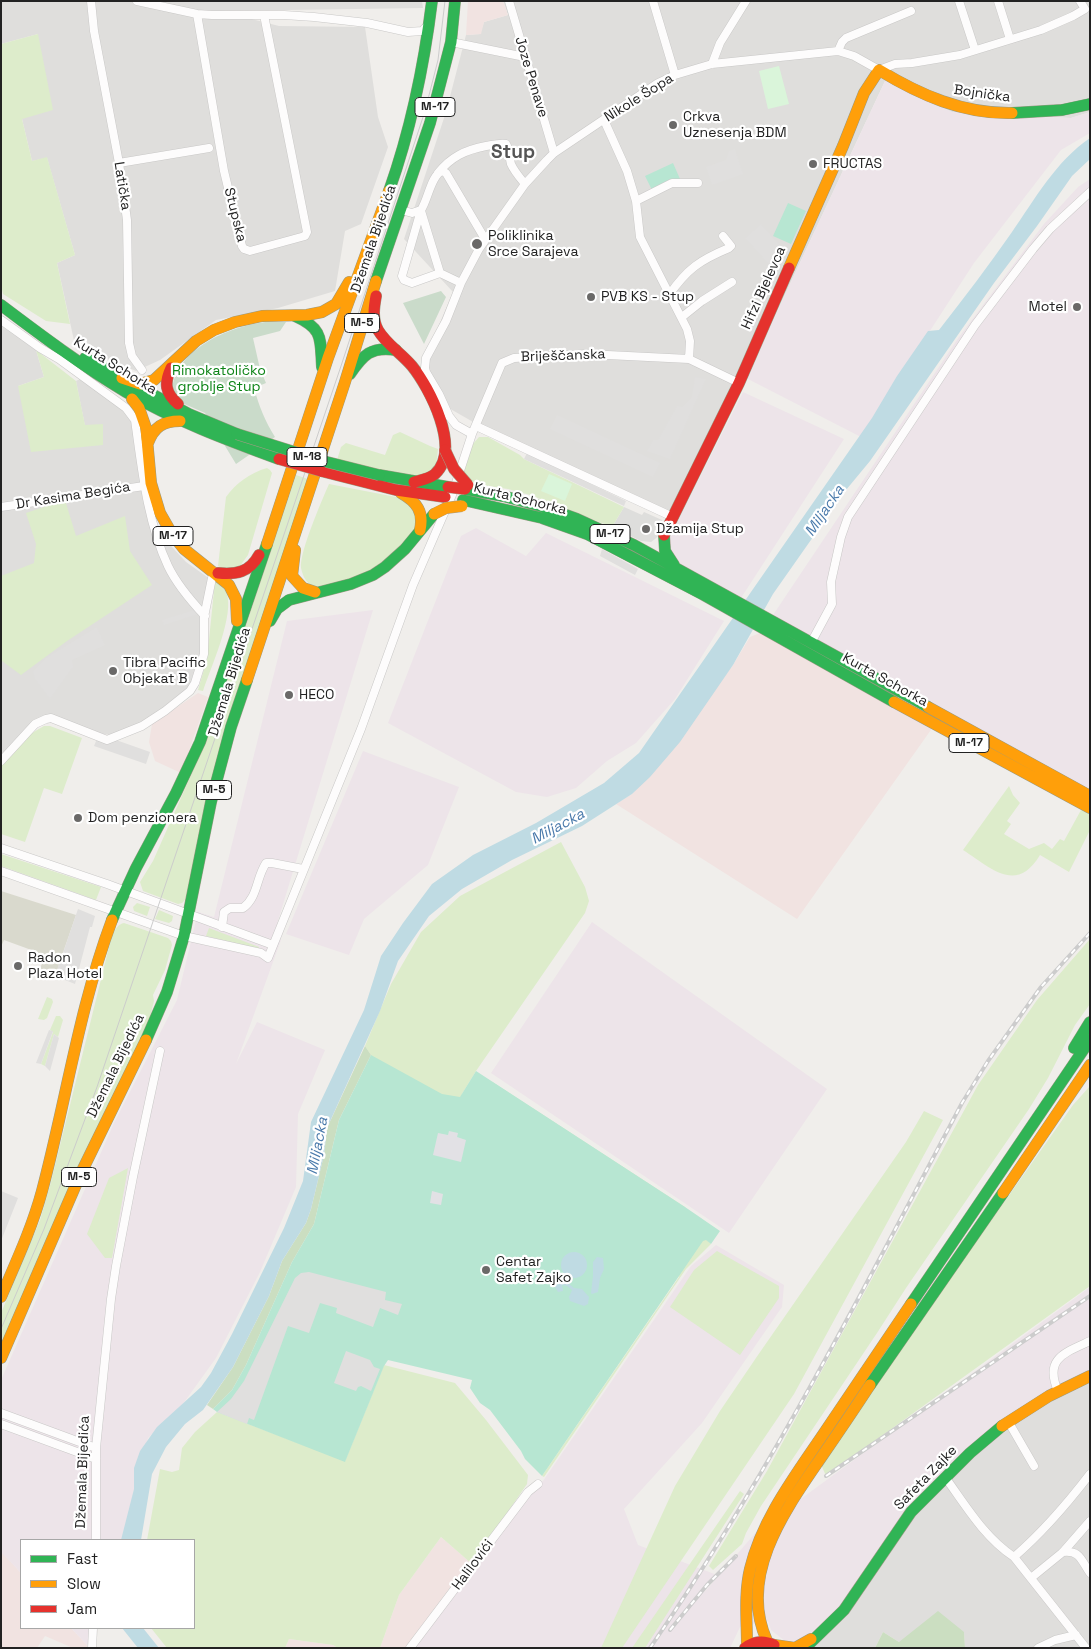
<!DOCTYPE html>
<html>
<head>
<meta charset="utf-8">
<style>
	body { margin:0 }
	#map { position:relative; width:1091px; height:1649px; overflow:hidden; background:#f0eeeb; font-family:"Space Grotesk",sans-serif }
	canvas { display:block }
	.frame { position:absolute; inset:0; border:2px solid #222; pointer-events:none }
	.legend { position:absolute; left:20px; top:1539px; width:175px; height:90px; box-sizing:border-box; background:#fff; border:1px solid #a7a7a7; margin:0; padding:6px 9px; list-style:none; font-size:15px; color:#222 }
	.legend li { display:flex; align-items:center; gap:10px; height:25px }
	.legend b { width:25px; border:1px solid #a7a7a7 }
</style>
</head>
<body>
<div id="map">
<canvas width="1091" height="1649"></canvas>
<div class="frame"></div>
<ul class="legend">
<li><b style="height:6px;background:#30b455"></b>Fast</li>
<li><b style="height:6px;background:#ff9f0a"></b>Slow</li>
<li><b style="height:6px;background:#e5322d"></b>Jam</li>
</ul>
</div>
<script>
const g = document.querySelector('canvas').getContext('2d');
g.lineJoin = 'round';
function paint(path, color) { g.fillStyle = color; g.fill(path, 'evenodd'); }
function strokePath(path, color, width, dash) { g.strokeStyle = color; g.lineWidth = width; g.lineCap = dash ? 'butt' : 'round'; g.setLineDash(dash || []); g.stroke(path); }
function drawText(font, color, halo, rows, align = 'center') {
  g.font = font + ' "Space Grotesk",sans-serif'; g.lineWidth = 4.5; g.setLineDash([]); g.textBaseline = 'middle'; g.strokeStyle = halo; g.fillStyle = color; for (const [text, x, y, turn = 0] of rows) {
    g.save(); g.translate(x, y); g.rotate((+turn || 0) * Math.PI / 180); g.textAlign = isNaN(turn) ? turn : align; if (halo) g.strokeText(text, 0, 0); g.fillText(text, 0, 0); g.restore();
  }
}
const residential = new Path2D(`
	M1 1H422L423 8 220 11 279 26 365 27 378 117 388 147 361 224 345 231 335 291 278 308 216 320 160 360 136 371 75 345 57 263 75 255 47 158 32 161 22 119 38 34 1 44Z
	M503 1H1090V112L1071 118 952 112 885 81 746 378 673 517 494 434 447 407 424 360 453 292 404 239 446 112 466 35 480 34 484 22 508 15Z
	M1 324 36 350 44 377 18 386 85 426 76 381 84 377 132 414 153 522 172 547 186 562 210 579 201 654 190 691 165 711 112 735 88 732 51 718 40 720 1 761Z
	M1090 1377V1648H965L964 1632 899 1642 883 1632 875 1648H805L914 1511 1001 1427Z`);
const commercial = new Path2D(`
	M468 1H503L508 15 484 22 481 34 466 35Z
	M760 633 933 727 797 919 616 804 632 794 733 665 750 637Z
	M198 693 208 697 181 773 155 761 149 742 152 724Z
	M441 1537 472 1564 413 1648H380L399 1595Z
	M1 1551 21 1573V1628H71L87 1645V1648H73L45 1636 37 1648H1Z
	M289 1639 333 1645 338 1648H285Z`);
const industrial = new Path2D(`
	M885 81 952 112 1071 118 1090 112V133L1061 150 974 263 861 437 746 378Z
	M1090 179V795L771 618 959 337 1044 224 1078 187Z
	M743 392 844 439 741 598 670 560V536Z
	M476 528 526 556 546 533 724 621 675 699 636 743 607 761 576 788 547 797 516 792 388 723 461 536Z
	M373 610 273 937 281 940 236 1064 257 1022 325 1050 298 1114 296 1187 260 1272 216 1358 180 1408 148 1438 135 1485 124 1540H21V1573L1 1552V1380L114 1123 177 1000 198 912 214 917 287 621Z
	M363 751 459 787 428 865 364 919 349 955 286 934Z
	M592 922 827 1089 729 1233 491 1073Z
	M716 1245 784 1285 782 1307 702 1423 624 1509 638 1545 717 1575 702 1595 757 1531 1090 1287V1377L1008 1421 939 1483 853 1598 809 1637 794 1642 785 1641 771 1630 768 1621 740 1627 730 1648H413L534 1486 543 1481 691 1266Z
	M71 1628H96L87 1645Z`);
const religious = new Path2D(`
	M624 507 642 515 644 512 662 520 660 534 655 539 651 542 641 541 612 527Z`);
const construction = new Path2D(`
	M1 891 76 915 55 976 40 969 45 955 4 940 1 947Z`);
const grass = new Path2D(`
	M38 34 53 110 22 119 32 161 47 157 75 255 57 263 70 324 46 321 3 294 1 285V44Z
	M36 350 76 381 85 425 103 424V445L31 452 18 386 44 377Z
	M400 432 430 446 438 449 436 467 421 476H403L337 460 341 447 346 443 385 455 393 435Z
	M479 437H488L520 455 524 459 624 507 612 527 530 495 508 489 482 485 472 482 463 474 472 445Z
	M267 468 270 470 272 473 248 555 237 570H225L218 566 226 497C236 483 250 473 267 468Z
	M296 475 308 479 185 900 182 903 178 904 143 891 140 882 153 861 211 730Z
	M329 484 401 498 411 504 419 521 400 551 351 582 313 587C306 582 303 577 301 568 299 553 322 500 329 484Z
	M65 500 76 536 125 516 130 551 152 585 67 641 21 675 2 661 1 659V576L34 563 36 544 26 513Z
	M215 581C220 584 224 587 226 592 236 613 210 669 203 691L198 690 207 659Z
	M44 726H50L82 738 62 794 44 788 25 842 1 834V766L32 733Z
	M1009 786 1013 795 1020 803 1007 821 1011 824 1004 834 1029 849 1044 843 1052 849 1060 839 1064 841 1081 810 1090 814V830L1069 872 1040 855C1016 895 990 867 963 850Z
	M561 842 585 887 589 901 585 913 476 1071 462 1094 464 1096 314 1224 371 1055 365 1046 391 984 421 932 460 896Z
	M1 854 101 887 96 900 1 866Z
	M137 903 150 907 147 916 134 911 133 907Z
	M159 910 173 916 172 921 169 923 155 919Z
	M124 923 168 938 171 941 172 945 165 970 153 995 154 1001 150 1017 1 1345V1313L40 1220 51 1182 108 951C111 942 113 925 124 923Z
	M209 928 259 947V949L206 936Z
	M1090 939V1004L1075 1025 1048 1078 1029 1109 906 1288 877 1333 761 1506 746 1533 742 1544 713 1570 709 1566 767 1471 978 1085 1037 1000Z
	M47 997 52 999 53 1002 47 1018 44 1020 38 1019Z
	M56 1016H60L63 1020 58 1037 54 1034 45 1066 41 1064 53 1032 50 1030Z
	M491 1081 685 1207 706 1239 711 1244 686 1269 544 1477 542 1476 679 1277Z
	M1090 1086V1286L826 1476 820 1462 1073 1105Z
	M924 1111 943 1120 794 1394 622 1648H601L675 1486 720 1411 758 1355 906 1142Z
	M128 1168 112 1258H105L87 1234 109 1178Z
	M717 1251 779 1286V1298L740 1355 670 1307 694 1270Z
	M384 1365 455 1383 486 1420 528 1475 527 1484 472 1564 441 1537 399 1595 380 1648H338L333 1645 289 1639 285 1648H167L151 1628H194V1540H147L160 1469 172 1472 179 1470 182 1448 195 1432 217 1412 345 1461Z
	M740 1491 744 1494 645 1648H632Z`);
const forest = new Path2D(`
	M365 1046 371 1055 339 1120 314 1224 292 1262 246 1365 232 1390 213 1409 207 1405 233 1367 269 1296 282 1261 306 1223 311 1209 324 1155 327 1128Z
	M938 1611 964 1632 965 1648H875L883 1632 899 1642Z`);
const cemetery = new Path2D(`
	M441 291 446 297 424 344 403 303Z
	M286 322 280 331 253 338 260 369 266 383 254 388C259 406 265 421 275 437L236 464 205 413 182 403 172 391C175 351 224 329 259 323 267 321 277 322 286 322Z`);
const park = new Path2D(`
	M779 66 789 104 768 109 759 71Z
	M549 474 572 484 565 501 541 491Z`);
const pitch = new Path2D(`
	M673 163 680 179 653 192 645 176Z
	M788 203 806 211 791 244 773 236Z
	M371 1055 442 1094 460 1097 476 1071 685 1207 720 1231 711 1244 706 1240 703 1241 542 1476 525 1459 521 1451 490 1410 480 1403 470 1388 472 1380 388 1360 384 1366 345 1462 217 1412 213 1409 232 1390 246 1365 292 1262 314 1224 339 1120Z`);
const parking = new Path2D(`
	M735 149 743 174 712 185 706 167 726 160 729 151Z
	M761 224 788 254 772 268 745 238Z
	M695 377 706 379 670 459 647 451 653 440H658L677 406 682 407 692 397Z
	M557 415 660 463 653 477 550 429Z
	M527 453 626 501 624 506 524 459Z
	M602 549 638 569 635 575 600 556Z
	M198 609 201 613 164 625 162 620Z
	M97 627 105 645 72 660 73 667 50 699 35 679 33 671 46 658Z
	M99 734 150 752 146 764 94 746Z
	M78 909 95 916 92 927H90L75 984 55 976Z
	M49 1030 53 1031 41 1064 36 1063Z
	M54 1034 59 1038 50 1071 45 1066Z
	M1 1191 18 1198 1 1241Z
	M309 1272 386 1292 385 1300 402 1304 398 1315 380 1308 373 1327 336 1313 337 1308 320 1303 309 1333 288 1326 254 1420 249 1418 247 1424 217 1412 231 1399 244 1381 295 1278 301 1273Z
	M346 1351 370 1360 374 1367 380 1369 371 1391 361 1386 358 1387 356 1391 334 1383Z`);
const plaza = new Path2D(`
	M449 1131 458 1133 457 1137 466 1140 461 1162 433 1155 438 1133 448 1135Z
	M432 1191 443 1194 441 1205 430 1203Z`);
const water = new Path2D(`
	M1090 138V159L1072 176 1037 226 994 283 870 461 846 490 773 594 733 665 680 742 650 777 632 794 582 826 512 860 462 889 429 916 398 961 380 1011 327 1128 324 1155 311 1209 306 1223 282 1261 269 1296 233 1367 203 1410 185 1424 166 1447 152 1474 141 1540H121L134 1489V1468L140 1451 157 1427 201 1387 211 1373 232 1334 284 1228 303 1181 311 1122 364 1010 381 956 403 923 432 884 473 855 536 823 604 783 639 753 872 418 897 376 928 331 939 330C964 298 989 265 1012 232 1035 199 1056 161 1090 138Z
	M561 1265a13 13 0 1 1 26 0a13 13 0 1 1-26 0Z
	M597 1257 603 1258 604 1269 600 1278 598 1292 592 1294 591 1293 593 1276V1262Z
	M560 1277 574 1288 582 1289 589 1297 588 1304 584 1306 570 1301 569 1297 572 1290 567 1286 562 1285 563 1291 558 1292 551 1280 555 1278 559 1280Z
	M122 1628H143L159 1648H138Z`);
const street = new Path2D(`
	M91 1 94 31 119 163 127 220 129 343 132 356 142 370
	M137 1 197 14 212 15H284L314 17 367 23 408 32 422 31 429 24
	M509 1 554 153
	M653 1 675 75
	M959 1 975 50
	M998 1 1010 39
	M197 14 224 171 242 246 244 249 250 251 305 236 307 232 264 15
	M451 42 525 57
	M838 51 842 42 846 38 911 11
	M712 64 720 43 746 1
	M604 120 627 171 636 201 640 237 687 329 690 341 689 359
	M119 163 209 148
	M438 173C451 157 465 150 486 146 492 145 499 143 506 144 510 150 509 157 511 164 514 171 520 178 525 184
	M636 201 672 183H698
	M401 210 412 213 421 210C428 200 431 175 442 171L446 173 485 239
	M421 210 402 276 404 280 412 283 440 273 461 283
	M421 211 440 273
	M669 295C687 269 700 260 729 248L731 246 723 236
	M682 317 702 301 732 282
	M1 320 40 348 59 359 126 408 135 420C142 469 147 521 168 566 177 585 191 601 205 616
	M476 426 673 517
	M472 434 456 425 449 416 439 394 426 372 425 368 426 358 446 321 461 283 479 249 525 184 547 160 554 153 658 83 675 75 712 64 838 51 854 56 879 70 895 64 912 63 960 55 1041 30 1073 16 1085 9 1080 1
	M1 507 144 486
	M812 641 832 604 831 582 841 537 848 517 975 325 1033 249 1050 229 1090 192
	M1 761 35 724 46 719 51 718 107 740 142 726 165 711 190 691 195 683 204 654V617L212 578
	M1 848 107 884 273 945
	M1 871 184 936 261 953 268 958 361 729 413 585 452 495 472 434 502 363 514 358 587 354 689 359 739 383
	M222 927 224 912 230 908H243C258 897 256 878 266 863H272L303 869
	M1058 1391C1044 1359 1064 1353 1090 1341
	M1 1413 96 1448
	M1008 1421 1034 1466
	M1 1424 96 1459
	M945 1477C966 1506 984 1537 1014 1557L1086 1648
	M96 1540V1448L111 1299 116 1266 133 1177 160 1051
	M1063 1552C1080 1550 1081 1560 1090 1573
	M1014 1557C1043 1532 1067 1504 1090 1474
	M1031 1578 1063 1552 1090 1521
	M92 1648 93 1628
	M410 1648 528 1492 538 1484
	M1038 1648 1055 1640 1076 1635`);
const fast = new Path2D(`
	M1012 113 1062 110 1090 104
	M389 191C411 129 424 66 432 1
	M376 281 430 123 451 42 455 1
	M1 305C42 336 82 366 126 392 174 420 227 440 279 459
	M295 316C324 329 320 339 322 367
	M85 358 189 414 237 434
	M350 374C363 355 371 346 396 350
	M379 475 448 487
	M465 489 503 496 541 506 577 519 634 545 928 707
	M463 500 542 518 587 534 702 594 894 702
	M664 535 665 551 674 565
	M270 621 277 609 289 600 351 584 373 575 385 567 405 549 434 514
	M112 920 136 868 176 793 200 742 267 544
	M146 1040 167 992 184 936 211 802 231 727 247 680
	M1074 1048 1090 1022
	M911 1304 1090 1040
	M870 1385 1003 1193
	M805 1648 844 1610 911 1512 970 1453 1002 1426`);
const slow = new Path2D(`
	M789 268 843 146 864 93 879 70C920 95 963 114 1012 113
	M122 378 140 384 154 380 196 341 214 330 235 322 262 316 307 315 322 312 336 304 349 282
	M132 399 139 408 146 428 151 483 160 513 172 534 184 549 229 585 236 599 237 621
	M148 443C154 427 163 421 180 421
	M401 493C417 502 424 512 420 530
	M267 544 328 358 389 191
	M295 550 292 576 303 588 315 592
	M247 680 345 382 376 281
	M894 702 1090 808
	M928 707 1090 796
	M1003 1193 1090 1065
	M1 1297C16 1262 32 1228 42 1191 66 1101 79 1008 112 920
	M1 1358 81 1173 146 1040
	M1002 1426 1049 1396 1090 1376
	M767 1641C738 1577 783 1513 818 1462 836 1436 853 1411 870 1385
	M747 1645C747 1620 744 1594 750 1569 762 1519 795 1476 824 1433 853 1390 882 1347 911 1304
	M774 1645 795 1648 811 1639`);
const jam = new Path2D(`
	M376 296C374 307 372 319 378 330 386 344 401 353 412 366 429 387 462 449 435 474 429 479 421 480 414 482
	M171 368C164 383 165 393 178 404
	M321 471 396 490 445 497
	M664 535 739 383 789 268
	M218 573C236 575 250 572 259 555
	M745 1648C754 1641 763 1640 774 1645`);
const tram = new Path2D(`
	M1 1329 44 1229 97 1087 340 369 425 111 438 60 445 1`);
const rail = new Path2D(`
	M826 1476 1090 1296
	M670 1630 707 1585 736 1556
	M650 1648C769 1475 864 1288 962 1103L988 1061 1041 987 1090 933`);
const fastBridge = new Path2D(`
	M237 434 323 461 379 475`);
const slowBridge = new Path2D(`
	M434 514 446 508 462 506`);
const jamBridge = new Path2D(`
	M445 450 454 469 468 485
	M279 459 321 471
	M448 487 465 489`);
const markers = [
	[673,125,5,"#6a6968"],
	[813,164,5,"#6a6968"],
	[477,244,6,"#6a6968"],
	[591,297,5,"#6a6968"],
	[1077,307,5,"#6a6968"],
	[646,529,5,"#6a6968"],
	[113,671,5,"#6a6968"],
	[289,695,5,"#6a6968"],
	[78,818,5,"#6a6968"],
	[18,966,5,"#6a6968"],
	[486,1270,5,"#6a6968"]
];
const shields = [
	[435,107,40],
	[362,323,35],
	[307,457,40],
	[610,534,40],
	[173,536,40],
	[969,743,40],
	[214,790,35],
	[79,1177,35]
];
const shieldNames = [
	["M-17",435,107],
	["M-5",362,323],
	["M-18",307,457],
	["M-17",610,534],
	["M-17",173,536],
	["M-17",969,743],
	["M-5",214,790],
	["M-5",79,1177]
];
const streetNames = [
	["Joze Penave",531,77,73],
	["Bojnička",982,94,8],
	["Nikole Šopa",639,98,-32],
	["Latička",122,186,81],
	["Stupska",235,215,76],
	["Džemala Bijedića",374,239,-71],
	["Hifzi Bjelevca",764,288,-66],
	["Briješčanska",563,356,-2],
	["Kurta Schorka",115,366,32],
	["Dr Kasima Begića",73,496,-9],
	["Kurta Schorka",520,499,14],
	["Kurta Schorka",885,680,29],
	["Džemala Bijedića",230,682,-73],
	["Džemala Bijedića",116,1066,-64],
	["Džemala Bijedića",83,1472,-88],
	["Safeta Zajke",926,1478,-46],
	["Halilovići",473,1565,-53]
];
const poiNames = [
	["Crkva",683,117],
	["Uznesenja BDM",683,133],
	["FRUCTAS",823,164],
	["Poliklinika",488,236],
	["Srce Sarajeva",488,252],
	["PVB KS - Stup",601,297],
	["Motel",1067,307,"right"],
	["Džamija Stup",656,529],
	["Tibra Pacific",123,663],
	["Objekat B",123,679],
	["HECO",299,695],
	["Dom penzionera",88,818],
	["Radon",28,958],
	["Plaza Hotel",28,974],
	["Centar",496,1262],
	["Safet Zajko",496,1278]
];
const parkNames = [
	["Rimokatoličko",219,371],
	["groblje Stup",219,387]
];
const waterNames = [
	["Miljacka",825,511,-56],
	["Miljacka",558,827,-28],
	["Miljacka",318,1146,-79]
];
const districtNames = [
	["Stup",513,153]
];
paint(residential, '#dfdedc');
paint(commercial, '#f1e3e1');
paint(industrial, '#ede4e9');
paint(religious, '#dededc');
paint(construction, '#d9d9cd');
paint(grass, '#ddeccb');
paint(forest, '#cbdec1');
paint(cemetery, '#cadbca');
paint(park, '#daf5da');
paint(pitch, '#b7e6d2');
paint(parking, '#e0dfde');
paint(plaza, '#e2e1e5');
paint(water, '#bfdbe3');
strokePath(street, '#c9c8c7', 9);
strokePath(fast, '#999a82', 12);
strokePath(slow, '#999a82', 12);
strokePath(jam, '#999a82', 12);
strokePath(street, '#fdfcfc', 8);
strokePath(fast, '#30b455', 11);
strokePath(slow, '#ff9f0a', 11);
strokePath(jam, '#e5322d', 11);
strokePath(tram, '#ccc', 1);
strokePath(rail, '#ccc', 4);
strokePath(rail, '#fff', 2, [5.5]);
strokePath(fastBridge, '#a79c86', 12, []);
strokePath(slowBridge, '#a79c86', 12, []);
strokePath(jamBridge, '#a79c86', 12, []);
strokePath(fastBridge, '#30b455', 11);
strokePath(slowBridge, '#ff9f0a', 11);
strokePath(jamBridge, '#e5322d', 11);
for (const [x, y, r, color] of markers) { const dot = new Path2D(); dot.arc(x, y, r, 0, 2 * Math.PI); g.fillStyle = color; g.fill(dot); strokePath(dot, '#fff', 2); }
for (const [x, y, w] of shields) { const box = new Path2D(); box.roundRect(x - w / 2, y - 9.5, w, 19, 4); g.fillStyle = '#fff'; g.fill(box); strokePath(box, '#222', 1); }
drawText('bold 12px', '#222', null, shieldNames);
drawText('14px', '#222', '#fff', streetNames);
drawText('14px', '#222', '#fff', poiNames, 'left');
drawText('14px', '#0c8416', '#fff', parkNames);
drawText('italic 15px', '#4a7aab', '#fff', waterNames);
drawText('bold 19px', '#555', '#fff', districtNames);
</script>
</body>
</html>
